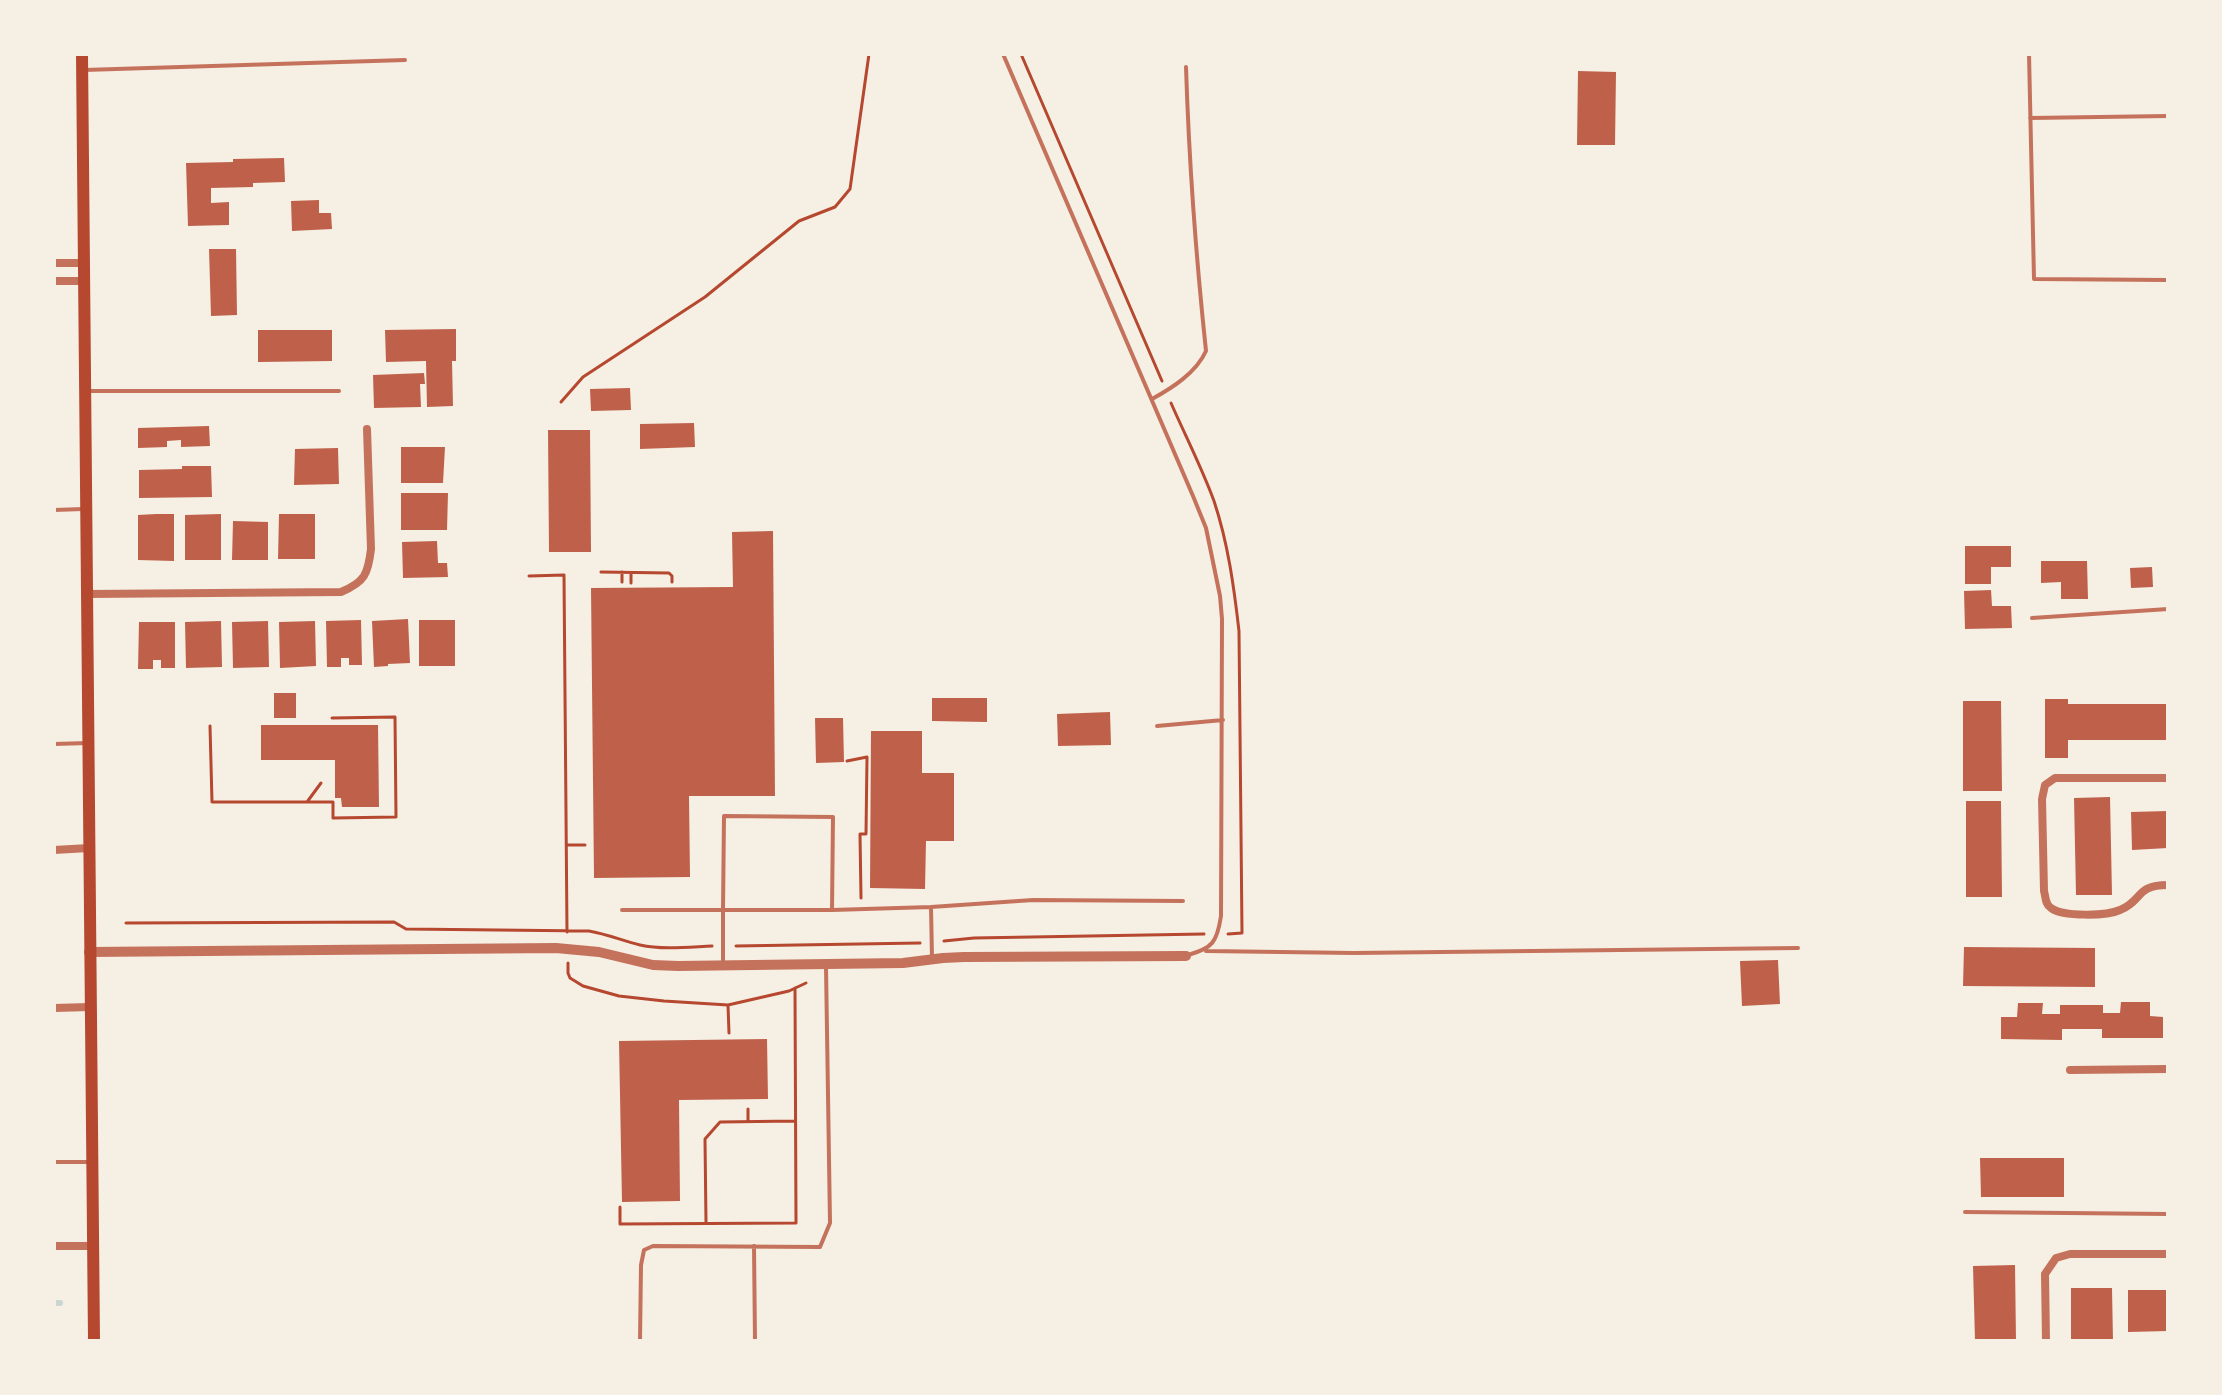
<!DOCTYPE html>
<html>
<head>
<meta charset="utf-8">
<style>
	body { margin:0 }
	#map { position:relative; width:2222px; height:1395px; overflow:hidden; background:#f6efe4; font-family:Arial,sans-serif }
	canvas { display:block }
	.frame { position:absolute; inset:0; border:56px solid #f6efe4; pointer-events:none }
</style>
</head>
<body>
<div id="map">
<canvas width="2222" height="1395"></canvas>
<div class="frame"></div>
</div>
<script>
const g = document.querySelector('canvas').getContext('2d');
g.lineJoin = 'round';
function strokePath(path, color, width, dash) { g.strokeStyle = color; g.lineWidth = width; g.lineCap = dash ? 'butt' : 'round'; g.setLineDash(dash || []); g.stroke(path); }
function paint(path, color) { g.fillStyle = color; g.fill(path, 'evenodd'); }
const stream = new Path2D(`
	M54 1303H60`);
const building = new Path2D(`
	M1578 71 1616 72 1615 145H1577Z
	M284 158 285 182 253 183V187L211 188V203L229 202V225L188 226 186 163 233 162V159Z
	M319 200V213H331L332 229 292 231 291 201Z
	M209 249H236L237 315 211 316Z
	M456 329V361H452L453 406 427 407 426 361 386 362 385 330Z
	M258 330H332V361L258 362Z
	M424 373 425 384H420L421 407 374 408 373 375Z
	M630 388 631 410 591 411 590 389Z
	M694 423 695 447 640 449V424Z
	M209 426 210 446 181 447V440L167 441V447L138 448V428Z
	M548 430H590L591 552H549Z
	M401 447H445L443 483H401Z
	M338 448 339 484 294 485 295 449Z
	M182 466H211L212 497 139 498V470L182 469Z
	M401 493H448L447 530H401Z
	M156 514H174V561L138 560V515Z
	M221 514V560H185V515Z
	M279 514H315V559H278Z
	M233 521 268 522V560H232Z
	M773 531 775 796H689L690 877 594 878 591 588 733 587 732 532Z
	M437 541 438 563H447L448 577 403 578 402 542Z
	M1965 546H2011V567H1991V584H1965Z
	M2041 561H2087L2088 599H2061V582L2041 583Z
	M2152 567 2153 587 2131 588 2130 568Z
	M1991 590 1992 606H2011L2012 628 1965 629 1964 591Z
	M408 619 410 663 388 664V666L374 667 372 621Z
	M361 620 362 665H349V658H341V667H327L326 621Z
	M419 620H455V666H419Z
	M221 621 222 667 186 668 185 622Z
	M268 621 269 667 233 668 232 622Z
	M315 621 316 666 280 668 279 622Z
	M139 622H175V668H161V660H153V669H138Z
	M274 693H296V718H274Z
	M932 698H987V722L932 721Z
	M2045 699H2068V704H2168V740H2068V758H2045Z
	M1963 701H2001L2002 791H1963Z
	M1110 712 1111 745 1058 746 1057 714Z
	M815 718H843L844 762 816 763Z
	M261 725H378L379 807H342L341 798H335V760H261Z
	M871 731H922V773H954V841H926L925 889 870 888Z
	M2110 797 2112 895H2076L2074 798Z
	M1966 801H2001L2002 897H1966Z
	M2168 811V848L2132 850 2131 812Z
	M1964 947 2095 948V987L1963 986Z
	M1778 960 1780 1004 1742 1006 1740 961Z
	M2121 1002H2150V1016L2163 1017V1038H2102V1029H2062V1040L2001 1039V1017H2017L2018 1003H2043L2042 1014H2060V1005H2103V1013H2120Z
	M767 1039 768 1099 679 1100 680 1201 622 1202 619 1041Z
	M1980 1158H2064V1197H1981Z
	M2015 1265 2016 1341H1975L1973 1266Z
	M2071 1288H2112L2113 1341H2071Z
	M2128 1290H2168V1331L2128 1332Z`);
const path = new Path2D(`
	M1021 54 1162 381
	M561 402 583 377 705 297 799 221 835 207 850 189 869 54
	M1171 403C1185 435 1202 468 1214 501 1228 543 1234 587 1239 631L1242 933 1228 934
	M601 572 669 573 672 576V582
	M631 573V583
	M529 576 564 575 567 932
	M622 582V572
	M210 726 212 802H333V818L396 817 395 717 332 718
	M847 761 867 757 866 834H860L861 898
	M307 802 321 783
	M567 845H585
	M126 923 394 922 406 929 589 931C607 934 623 941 640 945 663 950 689 947 712 946
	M944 941 974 938 1204 934
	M736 946 920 943
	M568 963V973L570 978 583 986 619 996 664 1001 728 1005 789 991 806 983
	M728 1005 729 1033
	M748 1121V1109
	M620 1207V1224L796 1223 795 988
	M706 1223 705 1139 720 1122 795 1121`);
const service = new Path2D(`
	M1003 54 1193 496 1206 528 1220 596 1222 619 1221 916C1217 942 1213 948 1188 955
	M2029 54 2034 279 2168 280
	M84 70 405 60
	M2030 118 2168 116
	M89 391H339
	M1152 399C1172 388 1196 373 1206 351 1196 257 1189 162 1186 67
	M54 510 83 509
	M2032 618 2168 609
	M1157 726 1223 720
	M54 744 88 743
	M724 816 833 817 832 910H723Z
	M931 907 1033 900 1183 901
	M622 910H723V963
	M832 910 931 907 932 958
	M1206 951 1354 953 1798 948
	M54 1162H90
	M1965 1212 2168 1214
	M754 1246 755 1341
	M640 1341 641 1265 644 1250 653 1246 820 1247 830 1223 826 967`);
const minor = new Path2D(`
	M54 263H84
	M54 281H84
	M87 594 341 592C365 582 368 574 371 549L367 429
	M2168 778H2055L2045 785 2042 799 2044 891C2046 898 2045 904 2051 908 2063 917 2107 916 2120 910 2143 901 2135 885 2168 885
	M54 850 89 848
	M54 1008 90 1007
	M2070 1070 2168 1069
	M54 1246H93
	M2046 1341 2045 1274 2056 1258 2070 1254H2168`);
const tertiary = new Path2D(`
	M89 952 556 948 599 952 653 965 678 966 903 963 943 958 964 957 1186 956`);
const primary = new Path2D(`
	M82 54 94 1341`);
strokePath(stream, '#c9d6d2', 6);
paint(building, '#bf614a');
strokePath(path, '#b5482f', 3);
strokePath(service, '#c5725c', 4);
strokePath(minor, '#c5725c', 8);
strokePath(tertiary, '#c5725c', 10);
strokePath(primary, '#b5482f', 12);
</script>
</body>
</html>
